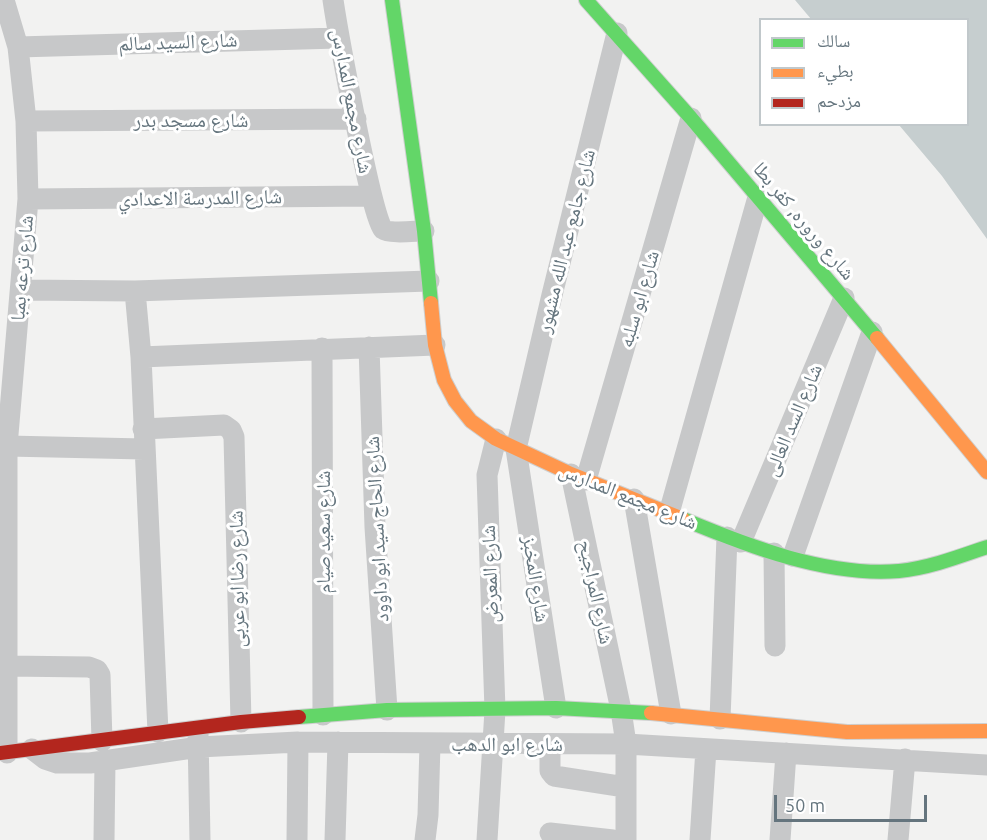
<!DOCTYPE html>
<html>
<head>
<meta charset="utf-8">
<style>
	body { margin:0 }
	#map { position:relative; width:987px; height:840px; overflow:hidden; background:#f2f2f1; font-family:Ubuntu,"Noto Naskh Arabic",sans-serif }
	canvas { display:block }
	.legend { position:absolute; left:759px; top:18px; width:210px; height:108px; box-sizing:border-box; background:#fff; border:2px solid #c1c8cb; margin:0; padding:8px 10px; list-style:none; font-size:18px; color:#65757e }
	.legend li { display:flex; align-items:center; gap:12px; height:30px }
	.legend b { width:30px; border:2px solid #c1c8cb }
	.scale { position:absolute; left:774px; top:795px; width:153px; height:27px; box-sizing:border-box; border:3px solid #65757e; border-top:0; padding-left:8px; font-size:18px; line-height:21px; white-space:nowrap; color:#65757e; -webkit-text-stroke:4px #fff; paint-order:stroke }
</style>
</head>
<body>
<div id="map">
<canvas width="987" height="840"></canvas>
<ul class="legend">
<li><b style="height:8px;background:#63d668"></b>سالك</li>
<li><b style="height:8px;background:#ff974d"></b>بطيء</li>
<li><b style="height:8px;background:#b3261e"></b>مزدحم</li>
</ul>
<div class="scale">50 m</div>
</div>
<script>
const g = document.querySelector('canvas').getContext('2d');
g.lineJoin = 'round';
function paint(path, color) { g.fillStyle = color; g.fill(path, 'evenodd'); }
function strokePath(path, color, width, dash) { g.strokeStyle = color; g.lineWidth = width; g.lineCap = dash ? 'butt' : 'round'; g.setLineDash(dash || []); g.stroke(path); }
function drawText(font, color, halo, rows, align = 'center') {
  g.font = font + ' Ubuntu,"Noto Naskh Arabic",sans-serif'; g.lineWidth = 6; g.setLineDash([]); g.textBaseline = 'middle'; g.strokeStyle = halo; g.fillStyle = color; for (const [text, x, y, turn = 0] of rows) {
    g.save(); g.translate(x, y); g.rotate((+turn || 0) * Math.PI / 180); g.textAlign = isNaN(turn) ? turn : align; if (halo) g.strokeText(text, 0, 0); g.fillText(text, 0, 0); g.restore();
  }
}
const water = new Path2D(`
	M795 0H987V239L942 176 899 125 968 124V20L811 19Z`);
const street = new Path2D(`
	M4 0 18 47 26 121 28 199 7 446V753
	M333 0C337 27 372 220 383 229 390 234 415 231 424 231
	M18 47 338 38
	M26 121 356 119
	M28 199 371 196
	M21 290 135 291 429 281
	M135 291 141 357 158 732
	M369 347 375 527 387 710
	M322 348 323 715
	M141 357 435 345
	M143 429 224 425 231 430 234 437 241 722
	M7 446 144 449
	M571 474 621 710 626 744V840
	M586 480 691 118
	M634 499 671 714
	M669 513 758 197
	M741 542 844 298
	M774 553 775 646
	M793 556 872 332
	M7 666 89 667 97 670 100 675 102 741
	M556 708 516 449 552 295 617 33
	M720 719 727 537
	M198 734 200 840
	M550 744V771L554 776 625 787
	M32 749 45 759 57 763H90L199 747 298 742 626 744 987 765
	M550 833 613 840
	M104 840 105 761
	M297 840 298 742
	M335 840 338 742
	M425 840 428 815 430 744
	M487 840 495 710 487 475 496 439
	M700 840 706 749
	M780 840 786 753
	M898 840 905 759`);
const fast = new Path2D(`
	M392 0 424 231 431 303
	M586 0 691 118 877 338
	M683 519C748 546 827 577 899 571 929 568 958 557 987 547
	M299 717 387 710 556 708 651 713`);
const slow = new Path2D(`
	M431 303 435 345 444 380 455 401 471 421 496 439 571 474 683 519
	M877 338 987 472
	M651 713 847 732 987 731`);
const jam = new Path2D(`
	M0 753 241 722 299 717`);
const streetNames = [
	["شارع السيد سالم",178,42,-2],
	["شارع مجمع المدارس",352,101,79],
	["شارع مسجد بدر",191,120],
	["شارع المدرسة الاعدادي",200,198,-1],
	["شارع وروره, كفر بطا",804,221,50],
	["شارع جامع عبد الله مشهور",566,241,-76],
	["شارع ترعه بمبا",22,268,-85],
	["شارع ابو سلبه",639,299,-74],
	["شارع السد العالى",793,420,-67],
	["شارع مجمع المدارس",628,496,22],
	["شارع الحاج سيد ابو داوود",377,529,-93],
	["شارع سعيد صيام",323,532,-90],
	["شارع المعرض",490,574,-92],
	["شارع رضا ابو عربى",237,579,-91],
	["شارع المخبز",536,579,81],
	["شارع المراجيح",596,592,78],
	["شارع ابو الدهب",507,744]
];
paint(water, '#c6cecf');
strokePath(fast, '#cecfcf', 16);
strokePath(slow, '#cecfcf', 16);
strokePath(jam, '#cecfcf', 16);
strokePath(street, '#c7c8c9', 21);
strokePath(fast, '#63d668', 14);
strokePath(slow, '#ff974d', 14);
strokePath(jam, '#b3261e', 14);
drawText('20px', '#65757e', '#fff', streetNames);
</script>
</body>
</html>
